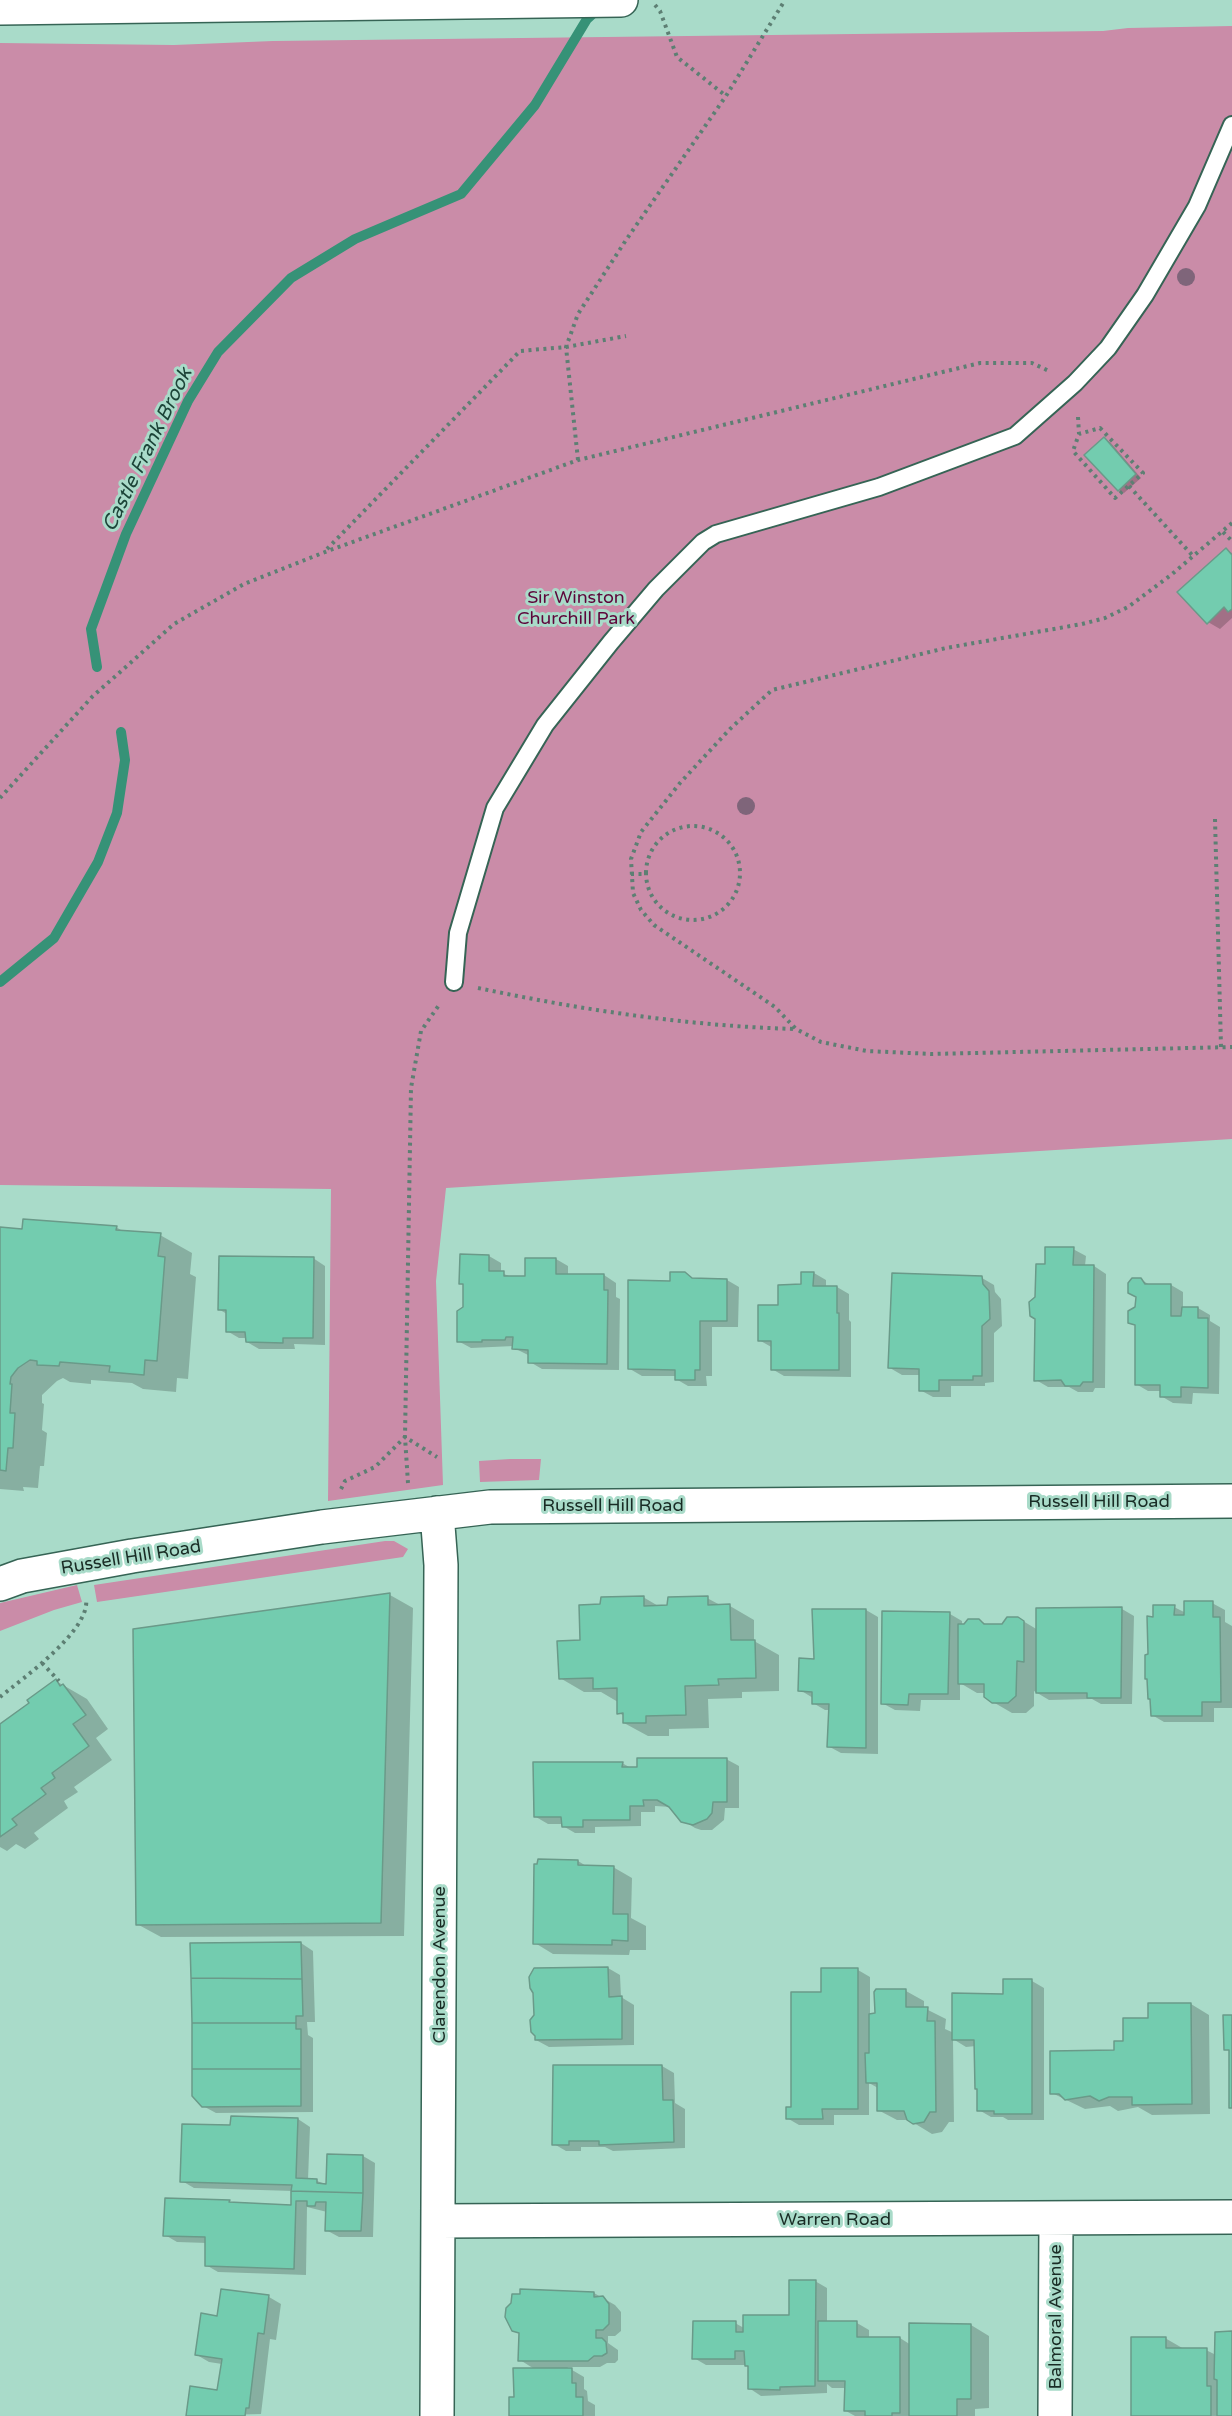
<!DOCTYPE html>
<html>
<head>
<meta charset="utf-8">
<style>
	body { margin:0 }
	canvas { display:block; background:#a9dbc9 }
</style>
</head>
<body>
<canvas width="1232" height="2416"></canvas>
<script>
const g = document.querySelector('canvas').getContext('2d');
g.lineJoin = 'round';
function paint(path, color) { g.fillStyle = color; g.fill(path, 'evenodd'); }
function strokePath(path, color, width, dash) { g.strokeStyle = color; g.lineWidth = width; g.lineCap = dash ? 'butt' : 'round'; g.setLineDash(dash || []); g.stroke(path); }
function drawText(font, color, halo, rows, align = 'center') {
  g.font = font + ' "Varela Round",sans-serif'; g.lineWidth = 6; g.setLineDash([]); g.textBaseline = 'middle'; g.strokeStyle = halo; g.fillStyle = color; for (const [text, x, y, turn = 0] of rows) {
    g.save(); g.translate(x, y); g.rotate((+turn || 0) * Math.PI / 180); g.textAlign = isNaN(turn) ? turn : align; if (halo) g.strokeText(text, 0, 0); g.fillText(text, 0, 0); g.restore();
  }
}
const green = new Path2D(`
	M1232 26V1139L446 1188 436 1281 443 1485 328 1501 331 1189 0 1185V43L174 45 273 41 1103 31 1128 28Z
	M510 1459H541L539 1480 480 1482 479 1461Z
	M385 1541H394L408 1549 403 1557 97 1602 94 1585Z
	M77 1585 82 1602 54 1610 0 1631V1603Z`);
const shadow = new Path2D(`
	M1104 439 1110 442 1141 478 1124 493 1119 490Z
	M1226 550 1232 553V618L1220 629 1208 622Z
	M116 1227 124 1232 160 1235 192 1253 190 1274 196 1277 188 1379 177 1378 176 1392 143 1389 132 1383 91 1380V1384L70 1382 63 1378 57 1381 42 1395V1403L44 1404 42 1430 47 1433 44 1466H40L38 1488 23 1487 24 1491 0 1489V1229L23 1230Z
	M1073 1249 1086 1256 1085 1266H1094L1106 1274 1105 1388H1095L1093 1392H1078L1069 1387H1048L1036 1380V1297L1047 1265Z
	M489 1256 501 1263V1273L512 1277H527V1259H556L568 1266V1275H604L616 1283V1297L620 1299 619 1370 542 1369 530 1362V1356L514 1348V1346L471 1348 458 1341 464 1307V1285L461 1284Z
	M313 1258 325 1266V1345L294 1344 295 1349H259L247 1342V1338H239L227 1331V1314L220 1310Z
	M814 1273 826 1280V1287H837L849 1294V1320L851 1322V1377L784 1376 772 1369 773 1348 759 1340 780 1306Z
	M684 1274 695 1280H727L739 1287 738 1327H712V1376H706L707 1386H688L676 1379V1376H642L630 1369 671 1282Z
	M982 1278 994 1285 995 1292 1001 1299 1002 1326 994 1333V1382L985 1383V1386H951V1397H933L920 1390 921 1375H902L890 1368Z
	M1140 1279 1150 1285H1171L1183 1292V1308H1198L1210 1315V1321L1220 1327 1219 1394 1193 1393 1192 1404 1173 1403 1161 1396V1391H1148L1136 1384 1137 1308Z
	M390 1595 413 1608 404 1936 161 1937 137 1924Z
	M643 1597 660 1607 707 1598 722 1606H730L754 1620V1641L779 1655V1691L742 1692V1698L708 1699 709 1728 669 1729V1736H648L624 1723V1716L619 1713 618 1702 601 1692H584L560 1678 602 1606Z
	M1212 1603 1225 1610V1622L1232 1626V1708H1214V1722H1164L1152 1715V1700L1149 1699V1656L1155 1618 1174 1607 1186 1613Z
	M1122 1609 1134 1616 1132 1704H1101L1092 1699 1049 1700 1034 1691V1706L1026 1713H1012L993 1702 986 1693H977L960 1683V1700H921L920 1711 895 1710 882 1703 950 1614 962 1621V1626L979 1620 989 1626H1002L1018 1618 1038 1630Z
	M866 1610 878 1617V1754L841 1753 828 1746 830 1710H825L813 1703V1698L800 1690 815 1661Z
	M56 1681 87 1699 108 1729 96 1738 112 1760 74 1787 78 1792 64 1801 68 1808 34 1833 39 1839 25 1849 16 1844 7 1851 0 1847V1726L31 1704Z
	M726 1759 739 1766V1808H725L724 1820 712 1830H701L695 1828 682 1820 671 1807 655 1806V1812H641V1826L595 1827V1833H575L563 1826V1824H548L536 1817 622 1763 631 1768Z
	M578 1861 588 1867H613L632 1878 631 1918 646 1926V1950H630L629 1955 553 1954 535 1943Z
	M301 1943 313 1951 315 2022H307L308 2035 313 2038V2112L216 2113 203 2106 192 1945Z
	M608 1968 620 1975 621 1997 634 2005V2045L549 2047 536 2040 535 1970Z
	M858 1970 870 1977V2015H876L906 1991 924 2001V2008L946 2019 945 2029 954 2033 1005 1995 1032 1981 1044 1988V2120H1008L1003 2117H991L979 2110 976 2046 966 2047 953 2039 954 2122H949L942 2132 932 2134 909 2120H897L878 2110V2088L869 2083V2115H834V2125H799L787 2118 792 2109 823 1994Z
	M1191 2004 1209 2015 1210 2114 1152 2115 1138 2107 1118 2111 1110 2106 1085 2109 1052 2093 1115 2051 1149 2020Z
	M662 2066 674 2073 675 2103 685 2109V2148L613 2151 605 2147H581V2151H566L554 2144Z
	M298 2119 310 2127 308 2180 317 2181 328 2185 363 2156 375 2163 373 2237H339L326 2230 327 2212 307 2207 306 2275 218 2272 206 2265 207 2243 177 2242 165 2235 166 2200 230 2202 234 2204 293 2207V2191L194 2188 182 2181 232 2127Z
	M815 2281 827 2288V2323H857L869 2330V2339L900 2338 911 2345 971 2325 989 2336V2408L975 2409V2416H855L846 2411V2388H832L827 2384V2393L761 2396 749 2388V2367L745 2365H706L694 2358 735 2323 744 2328 791 2316Z
	M594 2293 615 2305 621 2312V2331L615 2336H608V2343L618 2350V2360L615 2363H607L600 2367H567L584 2377V2389L587 2391 588 2401 595 2405V2416H510L515 2399 536 2370 520 2360Z
	M269 2297 281 2304 276 2340 270 2339 261 2414 188 2416 219 2391 222 2364 209 2362 197 2355 219 2317Z
	M1232 2333V2416H1132L1165 2338 1184 2349 1206 2350 1216 2355Z`);
const stream = new Path2D(`
	M97 667 91 629 126 534 188 401 218 352 291 278 355 239 461 194 535 105 587 19 599 8
	M0 982 54 938 98 862 117 813 125 760 121 732`);
const building = new Path2D(`
	M1104 437 1136 474 1118 491 1084 455Z
	M1226 548 1232 555V609L1228 612 1224 607 1207 624 1177 592Z
	M23 1219 117 1226 116 1230 161 1233 158 1256 165 1257 157 1361 145 1360 144 1375 109 1372 110 1366 60 1362 59 1366 37 1365V1361L30 1360 18 1368 11 1377 10 1384H12L10 1413H15L13 1448H8L6 1471 0 1470V1227L22 1229Z
	M1045 1247H1074L1073 1265H1094L1093 1382H1083L1080 1386H1065L1061 1380 1034 1381 1035 1319 1030 1316 1029 1302 1035 1297 1036 1264H1045Z
	M460 1254 489 1255V1271H504V1276H525V1258H556V1274H604V1290H608L607 1364 528 1363V1350L512 1349 513 1337H506L505 1340H482V1342H457V1311L463 1307V1284H459Z
	M219 1256 314 1257 313 1338H283V1343L246 1342 245 1332H226V1310H218Z
	M670 1272H685L692 1278 727 1279V1321H700V1370H695V1380H675V1370L628 1369V1280L670 1281Z
	M801 1272H814L813 1286H837V1313H839V1370H771V1341H758V1305H778V1285L801 1284Z
	M892 1273 982 1276 983 1284 989 1291 990 1319 982 1326V1376H973V1380H939V1391H919V1369L888 1368Z
	M1132 1278H1141L1145 1284H1171V1316H1181L1182 1307H1198V1318H1208V1388L1181 1387V1397H1160V1385H1135V1325L1128 1323V1311L1135 1307 1136 1297 1128 1293V1283Z
	M390 1593 381 1923 136 1925 133 1629Z
	M644 1596V1606L667 1605 668 1597 708 1596V1605L730 1604 731 1640H755L756 1678 718 1679 719 1685 685 1686 686 1715 646 1716V1723H623V1713L617 1714V1688L593 1689V1678L559 1679 557 1641 580 1640 579 1605 600 1604 601 1597Z
	M1184 1601H1213V1617H1220L1221 1702H1202V1716H1151L1150 1699H1148L1147 1679H1145V1655L1148 1654 1147 1616 1153 1617V1605H1175L1174 1615H1184Z
	M1122 1607 1121 1698H1087V1693H1036V1608Z
	M812 1609H866V1748L827 1747 829 1704H812V1692L798 1691 799 1658 814 1659Z
	M882 1611 950 1612 948 1694H909L908 1705 881 1704Z
	M1007 1617H1018L1024 1621V1662L1017 1661 1016 1696 1008 1703H992L984 1697V1684H958V1624H964L968 1619H979L984 1624H1002Z
	M56 1679 60 1686 63 1684 86 1715 73 1724 89 1746 52 1773 55 1778 41 1788 46 1794 12 1819 17 1825 0 1837V1724L29 1703 27 1700Z
	M637 1758H727V1802H713L712 1813 707 1819 693 1825 681 1822 669 1807 657 1800H643L644 1806H630V1820H583V1827H562L561 1817H534L533 1762H623L622 1767H637Z
	M538 1859 578 1860V1865L614 1866 613 1914H628V1941L612 1940V1945L533 1944 534 1864H537Z
	M301 1942 302 1979 191 1978 190 1943Z
	M608 1967 609 1997 622 1996V2039L535 2040V2036L531 2032 530 2020 534 2015 533 1993 530 1988 529 1977 534 1968Z
	M821 1968H858V2109H822L823 2119H786V2107H791V1992H821Z
	M191 1978 302 1979 303 2016H296V2023H192Z
	M1003 1979H1032V2114H994V2111H977V2089H975L974 2040H952V1993L1003 1994Z
	M876 1989H906V2007H928L927 2021H935L936 2112H930L924 2122 913 2124 907 2120 904 2111H877V2083H866L865 2053H869V2014L875 2013 874 1992Z
	M1148 2003H1191L1192 2104 1132 2105V2097H1109L1099 2101 1090 2096 1065 2100 1059 2094H1050V2051L1114 2050V2041H1123V2018H1148Z
	M1223 2015H1232V2108H1229V2050H1224Z
	M192 2023H296V2029H301V2069H192Z
	M553 2065H662L663 2100H673L674 2142 599 2145V2141H569V2145H552Z
	M192 2069H301V2106L202 2107 192 2096Z
	M231 2116 298 2118 296 2178 317 2179V2183L326 2184 327 2154 363 2155V2193L291 2191 292 2185 180 2182 182 2124 230 2125Z
	M291 2191 363 2193 361 2231H325L326 2202H316L315 2206H307V2201H296L294 2269 205 2266V2237L163 2236 165 2198 230 2200 229 2202 291 2205Z
	M789 2280H816L815 2386 780 2387V2390L748 2389V2366H745L744 2351H735V2359H692L693 2321H736V2332H743V2315H789Z
	M221 2289 269 2295 264 2334 258 2333 249 2408H246L245 2416H186L190 2386 217 2390 222 2359 195 2355 201 2313 217 2316Z
	M520 2289 594 2292V2297L603 2296 609 2304V2324L603 2330H596V2338H602L606 2342 607 2353 602 2356H594L588 2361H518L519 2333 512 2331 505 2317 506 2308 511 2303 512 2294H520Z
	M818 2321H857V2337H900V2413H892V2416H865V2411H844L845 2381H818Z
	M909 2323 971 2324V2399H957V2416H909Z
	M1232 2331V2416H1217V2380L1214 2379 1215 2332Z
	M1131 2337H1166V2348H1207V2386H1211V2416H1131Z
	M513 2368H572V2383H576V2397H583V2416H509V2397H514Z`);
const path = new Path2D(`
	M655 5 660 11 677 57 726 96
	M1078 417 1079 434
	M1100 428 1143 473 1115 498 1073 451 1079 434Z
	M578 460 566 347 578 314 626 240 726 96 785 0
	M1129 486 1192 555
	M1232 523 1171 575 1128 607 1105 618 1082 624 946 648 772 690 730 729 680 783 641 832 631 859 633 893 641 910 654 925 775 1007 796 1029 821 1042 867 1051 932 1054 1232 1047
	M1223 532 1232 541
	M327 549 520 351 566 347 626 336
	M0 798 92 697 174 624 244 584 325 552 578 460 980 363H1032L1049 371
	M1215 819 1221 1047
	M646 873a47 47 0 1 1 94 0a47 47 0 1 1-94 0Z
	M631 874H646
	M478 988C583 1010 688 1026 795 1029
	M408 1483 405 1437 411 1088 421 1031 439 1005
	M341 1489 345 1481 375 1467 405 1437 437 1457
	M42 1663 59 1681
	M0 1697C22 1679 91 1630 86 1599`);
const lane = new Path2D(`
	M454 982 458 933 495 808 545 725 611 642 656 589 703 542 716 534 879 487 1015 436 1075 383 1108 348 1145 295 1197 206 1232 125`);
const street = new Path2D(`
	M0 1584 22 1576 132 1556 322 1527 490 1507 1232 1501
	M439 2221 1232 2217
	M437 2416 441 1565 437 1513
	M1055 2416 1056 2219`);
const secondary = new Path2D(`
	M0 8 621 0`);
const trees = [
	[1186,277],
	[746,806]
];
const parkNames = [
	["Sir Winston",576,598],
	["Churchill Park",576,619]
];
const streetNames = [
	["Russell Hill Road",1099,1502],
	["Russell Hill Road",613,1506],
	["Russell Hill Road",131,1558,-9],
	["Clarendon Avenue",440,1965,-90],
	["Warren Road",835,2220],
	["Balmoral Avenue",1056,2317,-90]
];
const waterNames = [
	["Castle Frank Brook",148,450,-64]
];
paint(green, '#ca8ca8');
paint(shadow, '#0003');
strokePath(stream, '#369277', 10);
paint(building, '#73ccaf');
strokePath(building, '#6a9a89', 1.5);
strokePath(lane, '#366455', 20);
strokePath(street, '#366455', 36);
strokePath(secondary, '#366455', 36);
strokePath(path, '#5d7f73', 4, [3, 4.5]);
strokePath(lane, '#fff', 16);
strokePath(street, '#fff', 33);
strokePath(secondary, '#fff', 33);
g.fillStyle = '#7f657a';
for (const [x, y] of trees) { g.beginPath(); g.arc(x, y, 9, 0, 2 * Math.PI); g.fill(); }
drawText('18px', '#5d053a', '#a9dbc9', parkNames);
drawText('18px', '#192c25', '#a9dbc9', streetNames);
drawText('italic 20px', '#1c4438', '#a9dbc9', waterNames);
</script>
</body>
</html>
